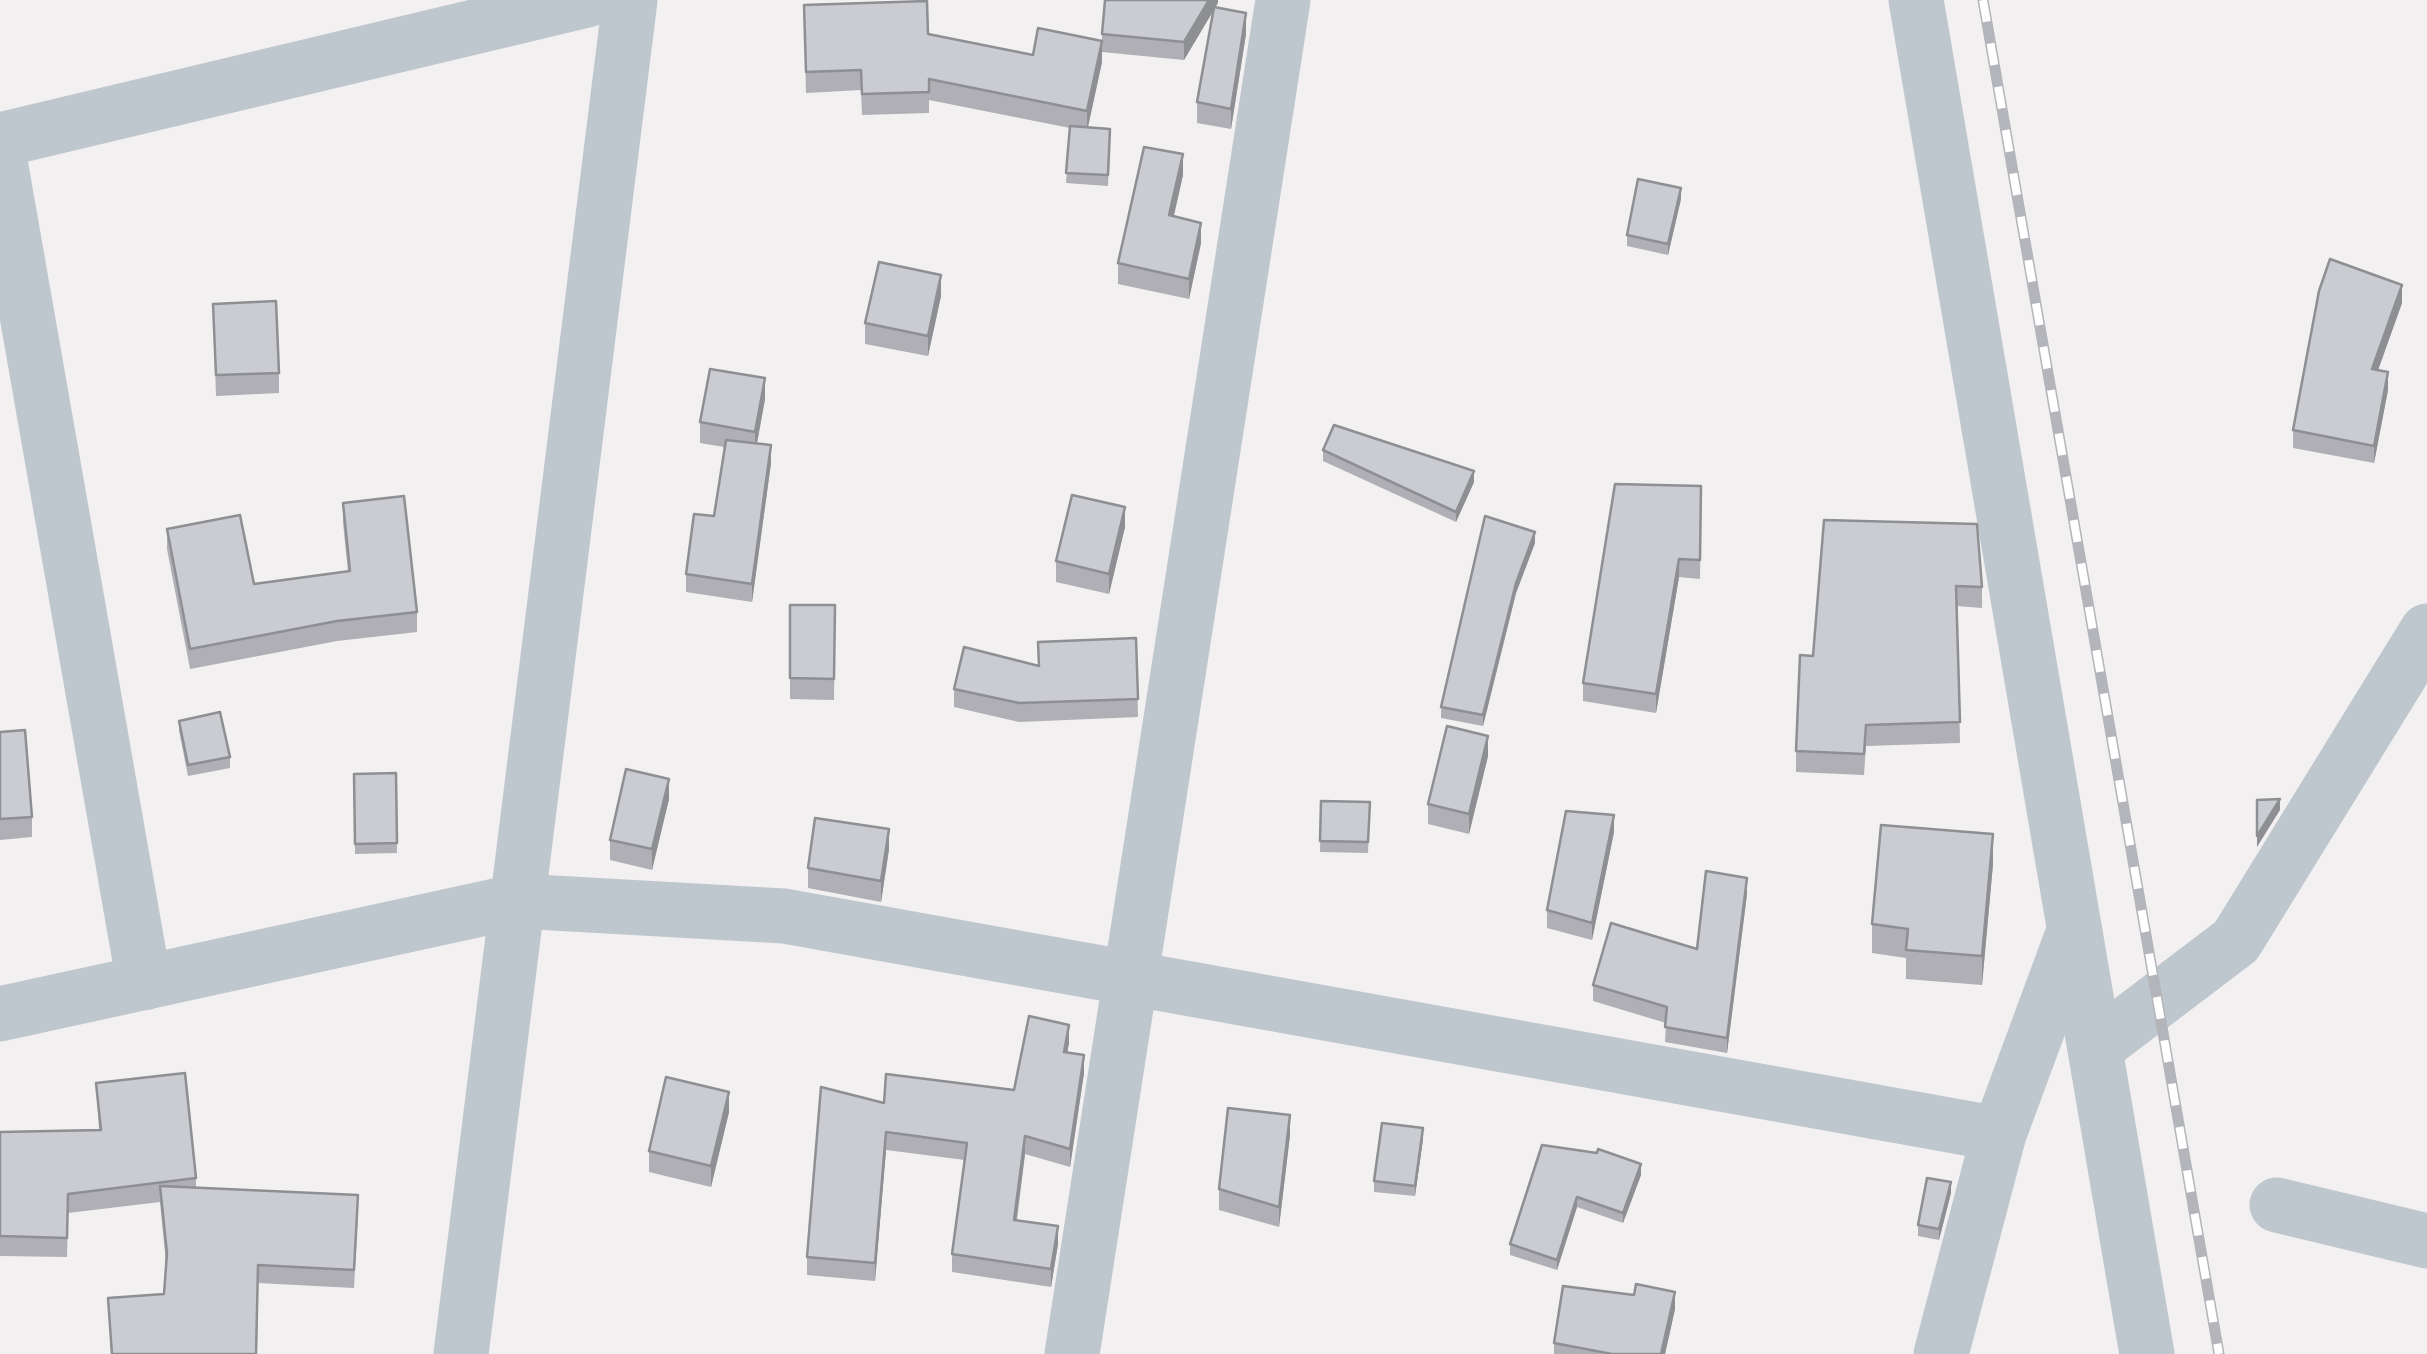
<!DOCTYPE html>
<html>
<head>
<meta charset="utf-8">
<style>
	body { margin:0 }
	canvas { display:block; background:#f2f0f0 }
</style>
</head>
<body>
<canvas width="2427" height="1354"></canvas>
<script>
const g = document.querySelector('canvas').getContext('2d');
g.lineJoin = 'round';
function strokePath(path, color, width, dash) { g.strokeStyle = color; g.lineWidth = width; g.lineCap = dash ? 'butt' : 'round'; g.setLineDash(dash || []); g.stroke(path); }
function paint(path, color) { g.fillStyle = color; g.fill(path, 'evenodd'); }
const minor = new Path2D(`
	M0 140 587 0
	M0 161 144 983
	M0 1014 518 901 784 916 1999 1134
	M2095 1048 2236 941 2427 631
	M2277 1205 2427 1241
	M1072 1354 1283 0
	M1941 1354 1999 1134 2074 931`);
const tertiary = new Path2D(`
	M1916 0 2147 1354
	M461 1354 630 0`);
const rail = new Path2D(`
	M1983 0 2219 1354`);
const wall = new Path2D(`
	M1218 0 1215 8 1246 34 1231 129 1197 123V102L1213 11 1184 60 1102 52V62L1088 127 1110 129 1108 186 1066 183 1070 128 929 100V113L862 115 861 90 806 93 804 5 928 34 1033 55 1102 41V34Z
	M1183 175 1174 216 1201 243 1189 299 1118 284V263Z
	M1681 199 1668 255 1627 246V235Z
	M941 296 928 356 865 344V323Z
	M2402 303 2378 370 2388 390 2374 463 2293 448V430Z
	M213 304 279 373V393L216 396Z
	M765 399 757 444 771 463 752 602 686 592V574L714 516 724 447 700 443V422Z
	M1323 450 1474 482 1456 522 1323 461Z
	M1701 486 1700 579 1679 577 1656 713 1583 701V683Z
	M343 503 417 612V632L337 641 190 669 167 549V529L254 584 348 572 343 523Z
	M1824 520 1982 587V608L1957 606 1960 743 1866 746 1864 775 1796 772V751L1813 656Z
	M1125 527 1109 594 1056 582V561Z
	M1535 543 1516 593 1483 726 1441 718V707Z
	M790 605H835L834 700 790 699Z
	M1136 638 1138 717 1019 722 954 707V689Z
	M179 721 230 757V768L188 776 179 731Z
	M0 732 32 817V837L0 840Z
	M1488 756 1469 834 1428 824V804Z
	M396 773 397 853 355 854 354 774Z
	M669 799 652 870 610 860V840Z
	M1321 801 1370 802 1368 853 1320 852Z
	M1614 832 1592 940 1547 928V910Z
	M889 849 881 902 808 888V868Z
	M1993 864 1982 985 1906 979V958L1872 953V924Z
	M1747 894 1727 1053 1665 1042 1666 1023 1593 1001V985L1697 949Z
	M1069 1043 1067 1052 1084 1073 1070 1167 1025 1154 1017 1220 1058 1244 1051 1287 952 1272V1254L965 1160 886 1150 875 1281 807 1275V1257L884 1103 1014 1090Z
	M96 1083 196 1178V1188L358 1213 354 1288 258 1283 257 1354H111L108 1298 164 1294 166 1264 160 1202 68 1213 67 1257 0 1256V1132L99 1130Z
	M729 1112 711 1187 649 1172V1151Z
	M1290 1135 1279 1227 1219 1210V1189Z
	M1423 1139 1415 1196 1374 1192V1181Z
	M1542 1145 1641 1175 1623 1223 1577 1207 1557 1270 1510 1255V1244Z
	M1951 1193 1939 1240 1918 1236V1225Z
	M1675 1309 1665 1354H1554V1343Z`);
const shadedWall = new Path2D(`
	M1209 0H1218V3L1184 60V42Z
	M1246 13V34L1231 129V109Z
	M1102 41V62L1087 131V111Z
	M1183 154V175L1169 236V215Z
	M1681 188V199L1668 255V244Z
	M1201 223V243L1189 299V279Z
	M941 275V296L928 356V336Z
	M2402 285V303L2372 387V369Z
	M2388 372V390L2374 463V446Z
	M765 378V399L755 453V432Z
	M771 445V463L752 602V584Z
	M1474 471V482L1456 522V512Z
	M1125 507V527L1109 594V574Z
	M1535 532V543L1516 593 1483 726V715L1516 583Z
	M1679 559V577L1656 713V694Z
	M1488 736V756L1469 834V814Z
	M669 779V799L652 870V849Z
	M2280 799V810L2257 847V836Z
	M1614 815V832L1592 940V923Z
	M889 829V849L881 902V881Z
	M1993 834V864L1982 985V956Z
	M1747 878V894L1727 1053V1038Z
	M1069 1025V1043L1064 1069V1052Z
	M1084 1055V1073L1070 1167V1149Z
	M729 1092V1112L711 1187V1166Z
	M1290 1115V1135L1279 1227V1207Z
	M1423 1128V1139L1415 1196V1186Z
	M886 1132V1150L875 1281V1263Z
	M1025 1136V1154L1014 1237V1220Z
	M1641 1164V1175L1623 1223V1213Z
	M1951 1182V1193L1939 1240V1229Z
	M1577 1197V1207L1557 1270V1260Z
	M1058 1226V1244L1051 1287V1269Z
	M1675 1292V1309L1665 1354H1661Z`);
const building = new Path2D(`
	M1105 0H1209L1184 42 1102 34Z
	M927 1 928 34 1033 55 1038 28 1102 41 1087 111 929 79V92L862 94 861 70 806 72 804 5Z
	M1214 7 1246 13 1231 109 1197 102Z
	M1070 126 1110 129 1108 175 1066 173Z
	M1144 147 1183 154 1169 215 1201 223 1189 279 1118 263Z
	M1638 179 1681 188 1668 244 1627 235Z
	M2330 259 2402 285 2372 369 2388 372 2374 446 2293 430 2319 291Z
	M879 262 941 275 928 336 865 323Z
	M276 301 279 373 216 375 213 304Z
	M710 369 765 378 755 432 700 422Z
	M1334 425 1474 471 1456 512 1323 450Z
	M726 440 771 445 752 584 686 574 694 514 714 516Z
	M1615 484 1701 486 1700 560 1679 559 1656 694 1583 683Z
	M1072 495 1125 507 1109 574 1056 561Z
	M404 496 417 612 337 621 190 649 167 529 240 515 254 584 350 571 343 503Z
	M1485 516 1535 532 1516 583 1483 715 1441 707Z
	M1824 520 1977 524 1982 587 1956 586 1960 722 1866 725 1864 754 1796 751 1800 655 1813 656Z
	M790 605H835L834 679 790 678Z
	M1136 638 1138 699 1019 703 954 689 964 647 1039 666 1038 642Z
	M220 712 230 757 188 765 179 721Z
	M1447 726 1488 736 1469 814 1428 804Z
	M25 730 32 817 0 819V732Z
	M626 769 669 779 652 849 610 840Z
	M396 773 397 843 355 844 354 774Z
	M2280 799 2257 836V800Z
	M1321 801 1370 802 1368 842 1320 841Z
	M1566 811 1614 815 1592 923 1547 910Z
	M815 818 889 829 881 881 808 868Z
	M1881 825 1993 834 1982 956 1906 950 1908 929 1872 924Z
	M1706 871 1747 878 1727 1038 1665 1027 1667 1007 1593 985 1611 923 1697 949Z
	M1029 1016 1069 1025 1064 1052 1084 1055 1070 1149 1025 1136 1014 1220 1058 1226 1051 1269 952 1254 967 1143 886 1132 875 1263 807 1257 821 1087 884 1103 886 1074 1014 1090Z
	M185 1073 196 1178 68 1194 67 1238 0 1236V1132L101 1130 96 1083Z
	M666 1077 729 1092 711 1166 649 1151Z
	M1228 1108 1290 1115 1279 1207 1219 1189Z
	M1382 1123 1423 1128 1415 1186 1374 1181Z
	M1542 1145 1597 1153 1598 1149 1641 1164 1623 1213 1577 1197 1557 1260 1510 1244Z
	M1927 1178 1951 1182 1939 1229 1918 1225Z
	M160 1186 358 1195 354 1270 258 1265 256 1354H112L108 1298 164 1294 167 1253Z
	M1636 1284 1675 1292 1661 1354H1612L1554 1343 1563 1286 1634 1295Z`);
strokePath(minor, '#bfc7ce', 55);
strokePath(tertiary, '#bfc7ce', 55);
strokePath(rail, '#b3b5ba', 11);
strokePath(rail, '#fff', 8, [22]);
paint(wall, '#afafb5');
paint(shadedWall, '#8e8f93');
paint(building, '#cbccd2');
strokePath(building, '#8e8f93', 2.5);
</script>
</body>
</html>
